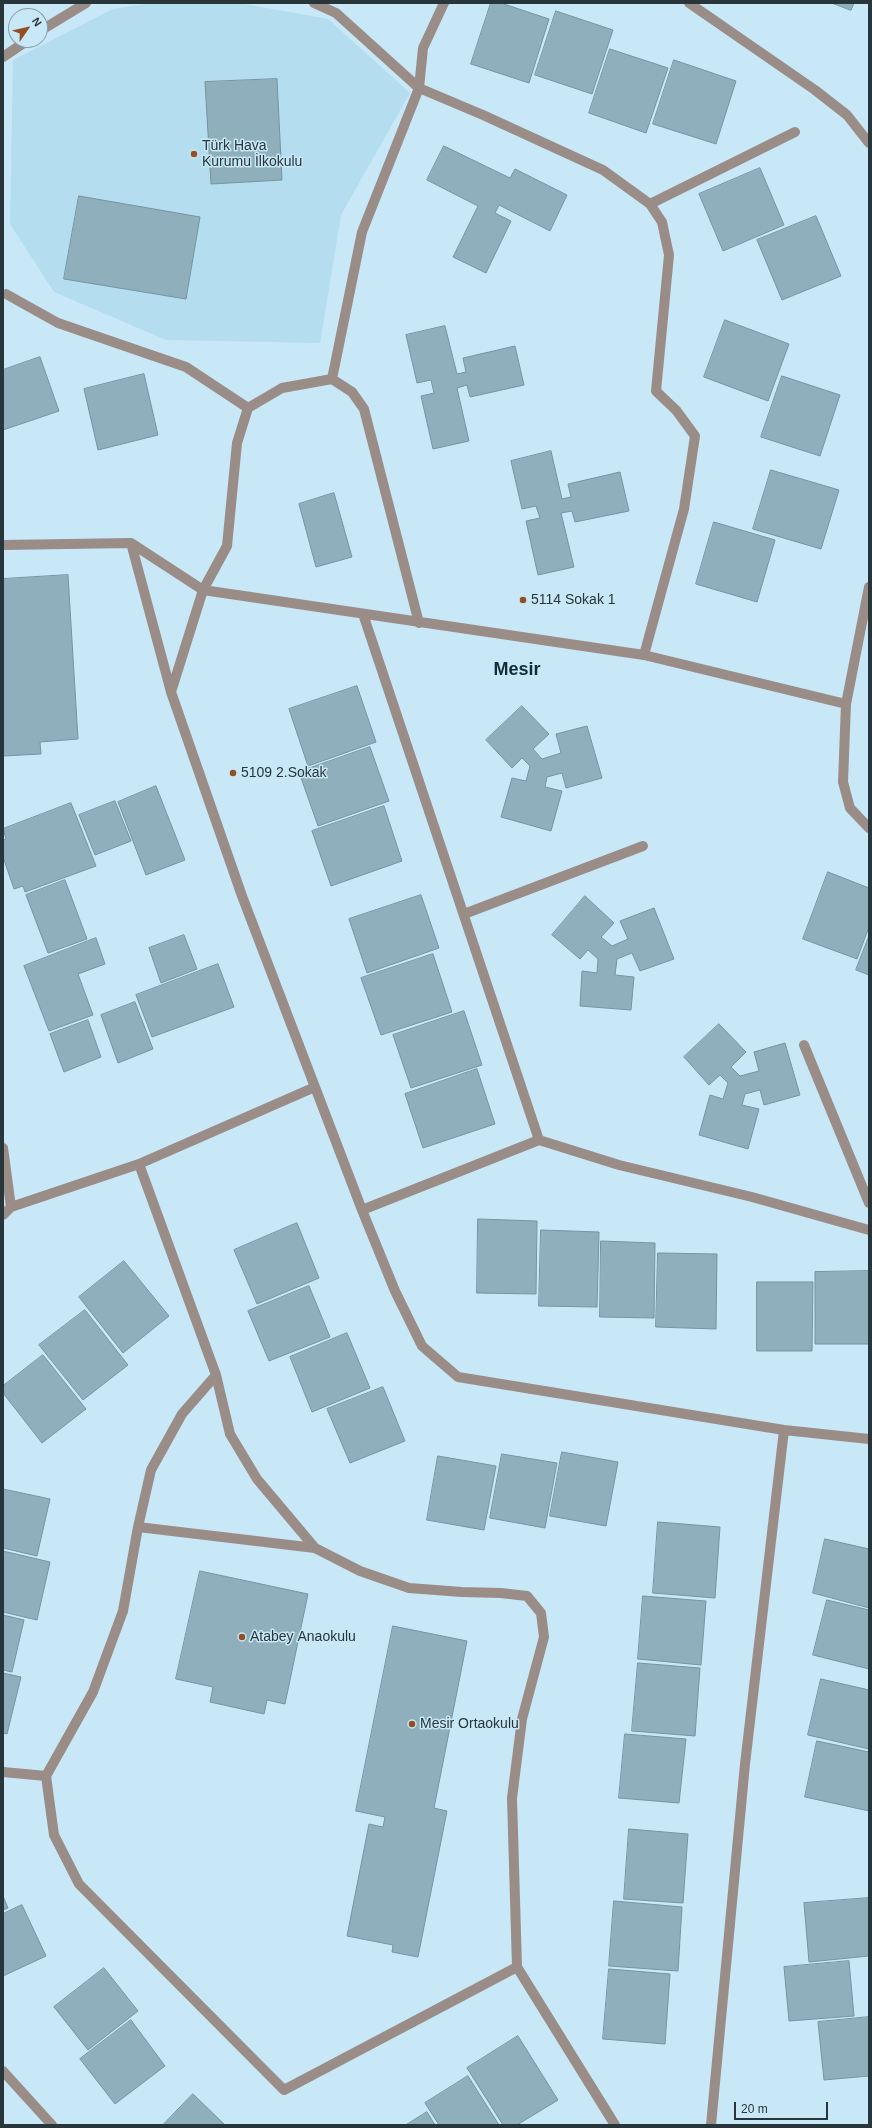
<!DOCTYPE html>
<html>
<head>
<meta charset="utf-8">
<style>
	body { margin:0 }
	#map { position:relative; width:872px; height:2128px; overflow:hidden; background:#c8e8f7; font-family:Helvetica,sans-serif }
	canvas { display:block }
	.frame { position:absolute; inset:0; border:4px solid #28353a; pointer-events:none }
	.north { position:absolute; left:8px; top:8px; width:40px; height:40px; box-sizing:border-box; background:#c8e8f7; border:1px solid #88a0ab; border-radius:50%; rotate:56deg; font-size:11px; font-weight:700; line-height:16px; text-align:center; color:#28353a }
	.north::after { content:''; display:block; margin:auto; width:14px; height:18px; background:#934e24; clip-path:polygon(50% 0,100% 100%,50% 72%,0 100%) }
	.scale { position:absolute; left:734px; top:2102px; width:94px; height:18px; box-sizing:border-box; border:2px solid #28353a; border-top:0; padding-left:5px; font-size:12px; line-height:14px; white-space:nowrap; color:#28353a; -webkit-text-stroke:3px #c8e8f7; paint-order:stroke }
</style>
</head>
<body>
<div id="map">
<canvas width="872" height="2128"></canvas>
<div class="frame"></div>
<div class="north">N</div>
<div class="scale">20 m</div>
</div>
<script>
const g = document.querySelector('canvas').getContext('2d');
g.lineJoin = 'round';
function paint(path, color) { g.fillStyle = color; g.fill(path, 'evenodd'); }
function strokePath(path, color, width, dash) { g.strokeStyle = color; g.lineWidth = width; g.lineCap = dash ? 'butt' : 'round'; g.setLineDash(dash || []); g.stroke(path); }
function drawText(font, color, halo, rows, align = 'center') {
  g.font = font + ' Helvetica,sans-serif'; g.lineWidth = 3; g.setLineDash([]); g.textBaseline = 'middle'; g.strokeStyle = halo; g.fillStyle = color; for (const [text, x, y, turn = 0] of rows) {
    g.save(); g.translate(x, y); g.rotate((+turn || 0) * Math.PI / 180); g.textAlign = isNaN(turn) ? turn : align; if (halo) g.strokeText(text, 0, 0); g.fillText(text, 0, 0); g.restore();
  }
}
const built = new Path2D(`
	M150 3H239L328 19 410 93 341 215 320 343 166 340 54 292 10 224 13 60 113 9Z`);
const building = new Path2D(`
	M491 3H501L549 19 529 83 471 64Z
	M832 3H854L851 10Z
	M556 11 613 30 592 94 535 75Z
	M610 49 668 68 646 133 589 113Z
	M674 60 736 81 716 144 653 124Z
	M277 79 282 180 211 184 205 82Z
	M444 146 510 178 515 169 567 195 550 231 499 205 495 213 511 221 486 273 453 257 478 206 427 180Z
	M760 168 784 225 723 251 699 194Z
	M79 196 200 217 186 299 64 279Z
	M816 216 841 276 782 300 757 240Z
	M725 320 789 344 768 401 704 377Z
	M445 326 457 374 466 372 463 358 515 346 524 385 470 397 467 385 457 388 469 441 433 449 421 396 434 393 431 380 417 383 406 335Z
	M40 357 59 411 3 430V370Z
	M144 374 158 435 98 450 84 389Z
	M782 376 840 395 820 456 761 437Z
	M551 451 562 499 571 497 568 484 620 472 629 511 575 522 572 511 561 513 574 567 538 575 526 521 540 518 536 506 522 509 511 461Z
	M771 470 839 490 821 549 753 529Z
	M334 493 352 557 316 567 299 504Z
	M714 522 775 540 757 602 696 584Z
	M68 575 78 739 40 742 41 754 3 756V579Z
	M357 686 376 742 308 766 289 709Z
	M522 706 549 734 533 749 542 759 561 753 556 734 587 726 602 778 566 788 562 773 547 777 545 787 562 791 551 831 501 817 512 778 526 781 530 766 522 758 512 768 486 740Z
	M370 747 389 801 318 826 299 772Z
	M156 786 185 860 146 875 118 802Z
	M115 801 131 841 95 855 79 815Z
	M71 803 96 866 25 892 23 886 14 889 3 857V840L6 839 3 829Z
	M384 806 402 861 331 886 312 831Z
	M828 872 869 888V927L857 959 803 939Z
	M65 880 87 939 48 953 26 895Z
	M421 895 439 948 367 973 349 919Z
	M585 896 614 923 601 937 612 946 628 939 620 921 654 908 674 959 640 971 632 953 617 959 615 975 634 977 631 1010 580 1006 582 971 597 973 598 959 588 950 580 959 552 935Z
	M184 935 197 969 161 983 149 948Z
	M869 936V975L856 970Z
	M96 938 105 964 78 974 93 1015 49 1031 24 966Z
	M433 954 452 1012 381 1035 361 978Z
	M218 964 234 1007 152 1037 136 995Z
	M135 1002 153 1049 118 1063 101 1015Z
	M464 1011 482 1065 411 1088 393 1035Z
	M88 1020 101 1057 64 1072 50 1034Z
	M719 1024 746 1052 731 1067 740 1076 759 1071 754 1052 785 1043 800 1095 764 1105 760 1090 745 1094 742 1105 759 1109 748 1149 699 1135 710 1095 723 1099 728 1083 720 1075 709 1085 684 1057Z
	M477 1069 495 1124 423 1148 405 1094Z
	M478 1219 537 1221 536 1294 477 1293Z
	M297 1223 319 1278 257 1304 234 1250Z
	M541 1230 599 1232 597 1307 539 1306Z
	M601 1241 655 1243 654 1318 600 1317Z
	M658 1253 717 1254 716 1329 656 1327Z
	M124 1261 169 1316 123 1353 79 1297Z
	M869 1271V1344H815V1272Z
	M757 1282H813L812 1351H757Z
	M309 1286 330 1337 269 1361 248 1311Z
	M85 1310 128 1365 83 1400 39 1345Z
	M347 1333 370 1388 312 1412 290 1357Z
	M43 1355 86 1409 42 1443 3 1393V1386Z
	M383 1387 405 1441 350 1463 327 1409Z
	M562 1452 618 1462 606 1526 550 1516Z
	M502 1454 557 1463 545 1528 490 1518Z
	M438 1456 496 1466 484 1530 427 1520Z
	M3 1489 50 1499 37 1556 3 1548Z
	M658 1522 720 1527 715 1598 653 1593Z
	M825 1539 869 1549V1608L813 1593Z
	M3 1551 50 1562 37 1620 3 1612Z
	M200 1571 308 1594 285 1704 267 1700 264 1714 210 1702 213 1687 176 1679Z
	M643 1596 706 1601 701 1665 638 1659Z
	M827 1600 869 1610V1669L813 1655Z
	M3 1615 24 1620 12 1672 3 1670Z
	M393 1626 467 1641 434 1808 447 1811 418 1957 392 1952 393 1945 347 1936 369 1824 383 1827 385 1817 356 1811Z
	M638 1663 700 1668 695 1736 632 1731Z
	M3 1673 21 1677 7 1734 3 1733Z
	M821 1679 869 1690V1749L808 1735Z
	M625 1734 686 1739 679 1803 619 1798Z
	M817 1741 869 1752V1811L805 1797Z
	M629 1829 688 1834 683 1903 624 1899Z
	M3 1896 8 1908 3 1910Z
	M869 1898V1956L809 1962 804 1903Z
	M614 1901 682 1907 678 1971 609 1966Z
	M22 1905 46 1956 3 1976V1914Z
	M849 1961 854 2016 789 2021 784 1967Z
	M104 1968 138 2011 88 2050 54 2007Z
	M609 1969 670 1974 665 2044 603 2039Z
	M869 2017V2076L824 2080 818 2022Z
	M131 2020 165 2066 115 2104 80 2059Z
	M518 2036 558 2100 517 2125H503L467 2068Z
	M468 2076 499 2125H439L425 2103Z
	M193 2094 225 2125H163Z
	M427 2112 435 2125H406Z`);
const minor = new Path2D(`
	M314 3 336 13 419 88 483 115 603 170 650 204 795 132
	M689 3 815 90 847 115 869 143
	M40 31 86 3
	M3 57 28 40
	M6 294 58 323 186 367 248 408 282 388 332 379 352 392 364 409 419 623
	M332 379 362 232 419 88 423 48 444 3
	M131 543 171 692 242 896 362 1210 395 1291 422 1346 458 1377 784 1430 869 1439
	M3 545 131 543 203 590 644 655 846 704
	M869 587 846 704 843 782 850 808 869 828
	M363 614 539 1140
	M644 655 684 509 695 436 676 410 656 391 669 255 662 222 650 204
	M171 692 203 590 227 546 237 443 248 408
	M464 914 643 846
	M804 1045 869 1203
	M3 1148 11 1207
	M139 1164 216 1375 230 1434 257 1479 315 1548 360 1571 409 1588 462 1592 501 1593 527 1596 541 1613 544 1637 522 1719 512 1798 517 1967 284 2090 79 1884 54 1835 46 1776 93 1692 123 1611 138 1527 151 1470 182 1414 216 1375
	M362 1210 539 1140 619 1165 752 1197 869 1230
	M3 1215 11 1207 139 1164 315 1087
	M138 1527 315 1548
	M3 1772 46 1776
	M517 1967 615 2125
	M3 2071 52 2125
	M711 2125 745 1764 784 1430`);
const markers = [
	[194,154,4,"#934e24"],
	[523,600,4,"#934e24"],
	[233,773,4,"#934e24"],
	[242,1637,4,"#934e24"],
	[412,1724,4,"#934e24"]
];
const poiNames = [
	["Türk Hava",202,146],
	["Kurumu İlkokulu",202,162],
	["5114 Sokak 1",531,600],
	["5109 2.Sokak",241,773],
	["Atabey Anaokulu",250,1637],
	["Mesir Ortaokulu",420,1724]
];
const districtNames = [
	["Mesir",517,670]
];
paint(built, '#b4ddef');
paint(building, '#90afbd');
strokePath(building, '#7694a2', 1);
strokePath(minor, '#9a8d87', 10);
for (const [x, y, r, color] of markers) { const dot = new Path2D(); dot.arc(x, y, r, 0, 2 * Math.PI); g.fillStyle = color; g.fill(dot); strokePath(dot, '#c8e8f7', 1.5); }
drawText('14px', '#28353a', '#c8e8f7', poiNames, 'left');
drawText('bold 18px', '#122d39', '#c8e8f7', districtNames);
</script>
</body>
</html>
